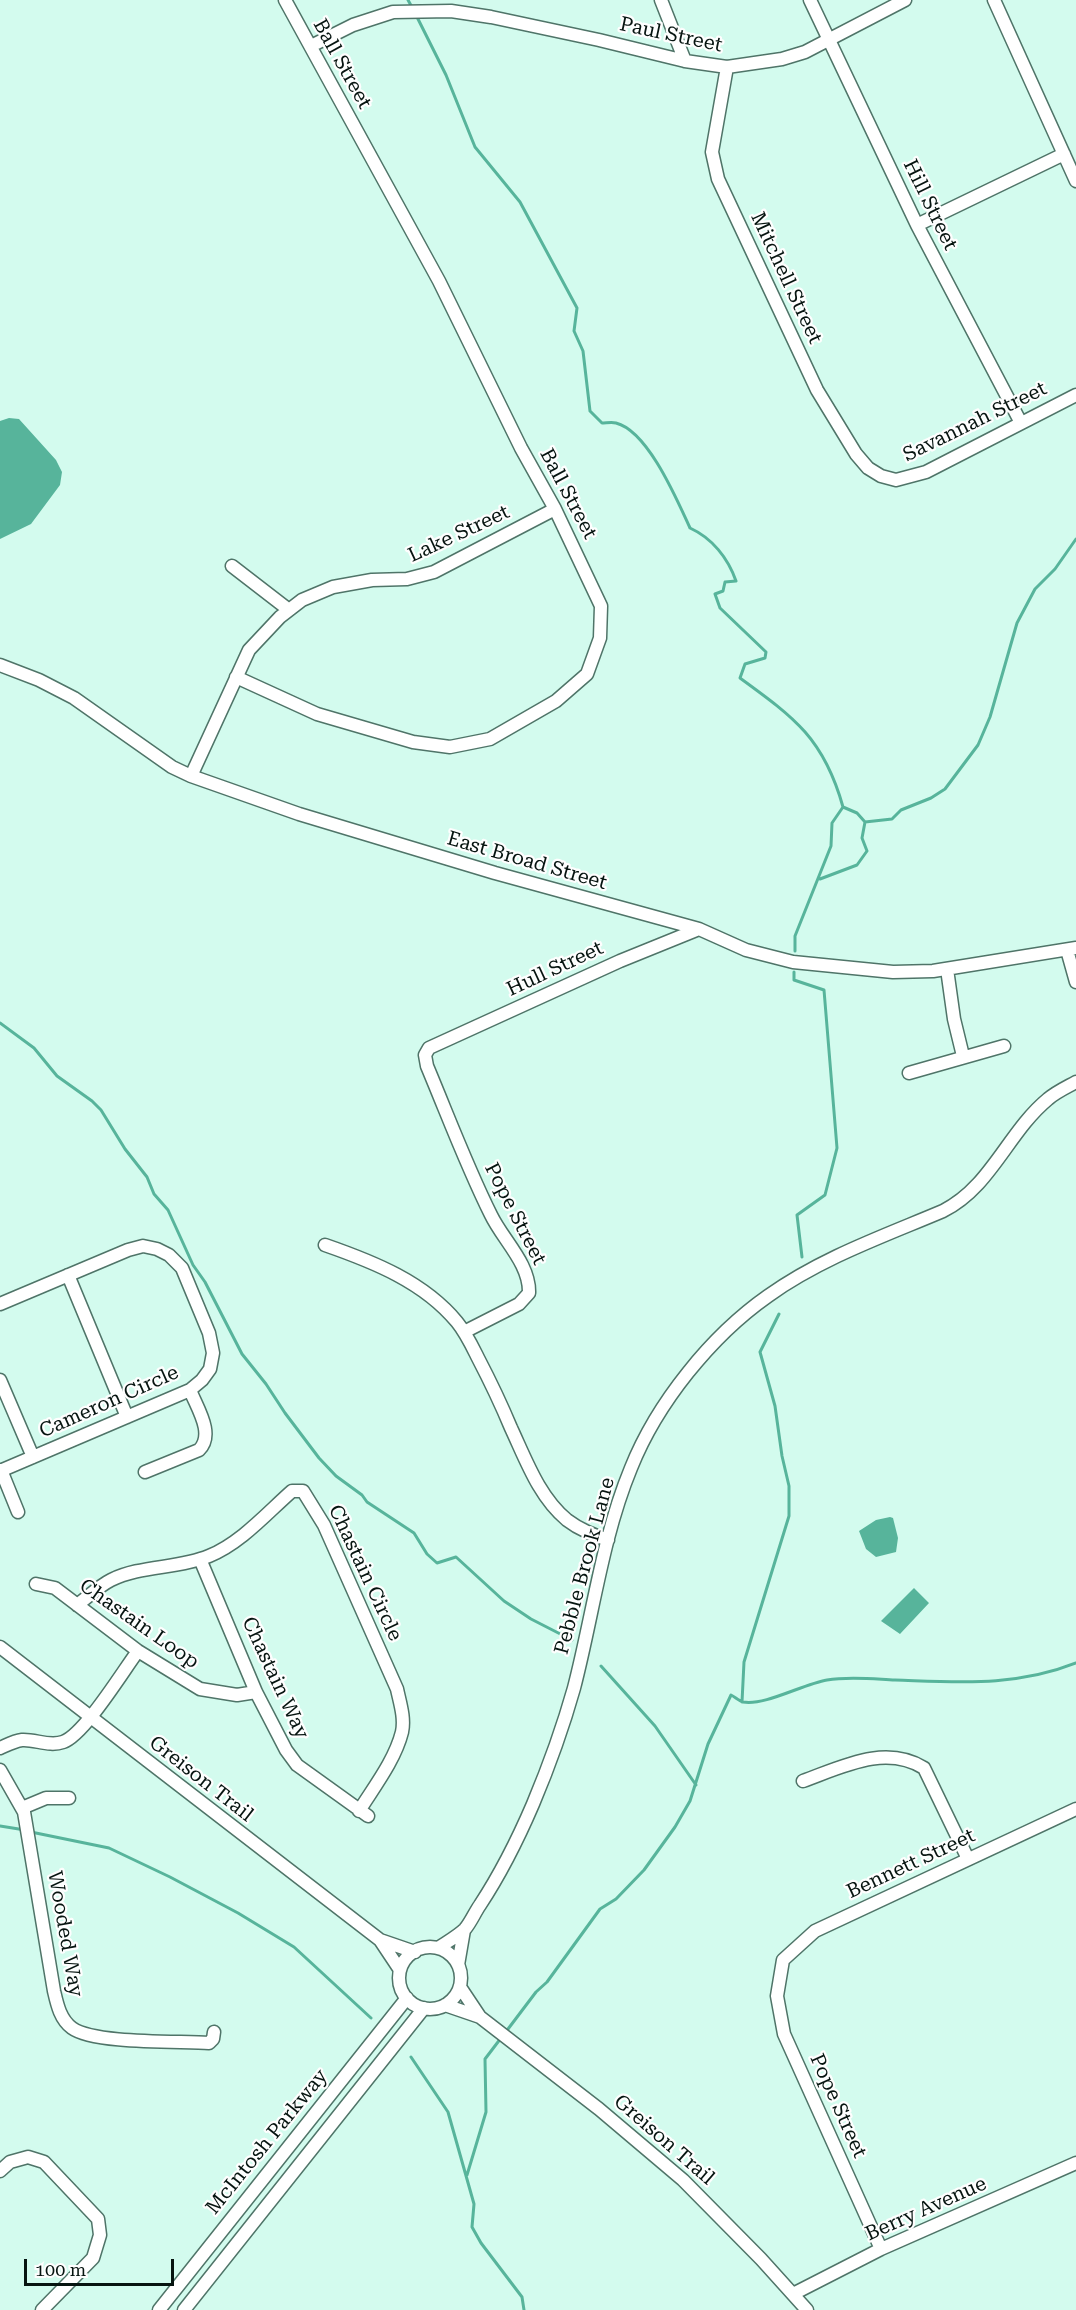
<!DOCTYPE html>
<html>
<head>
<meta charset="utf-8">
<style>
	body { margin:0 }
	#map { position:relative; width:1076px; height:2310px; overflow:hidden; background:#d3fbee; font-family:"Roboto Serif",serif }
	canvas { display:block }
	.scale { position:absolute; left:24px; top:2259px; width:150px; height:27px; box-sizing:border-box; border:3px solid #061410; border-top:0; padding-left:8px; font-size:18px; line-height:21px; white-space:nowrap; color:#061410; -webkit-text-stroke:4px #fefefe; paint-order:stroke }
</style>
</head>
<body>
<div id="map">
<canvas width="1076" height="2310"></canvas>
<div class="scale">100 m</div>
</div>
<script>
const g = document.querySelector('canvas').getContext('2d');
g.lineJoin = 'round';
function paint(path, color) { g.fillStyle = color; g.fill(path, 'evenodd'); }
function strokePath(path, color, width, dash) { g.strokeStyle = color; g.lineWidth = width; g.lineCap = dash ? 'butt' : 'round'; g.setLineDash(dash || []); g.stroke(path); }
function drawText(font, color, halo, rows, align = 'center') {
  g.font = font + ' "Roboto Serif",serif'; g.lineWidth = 4.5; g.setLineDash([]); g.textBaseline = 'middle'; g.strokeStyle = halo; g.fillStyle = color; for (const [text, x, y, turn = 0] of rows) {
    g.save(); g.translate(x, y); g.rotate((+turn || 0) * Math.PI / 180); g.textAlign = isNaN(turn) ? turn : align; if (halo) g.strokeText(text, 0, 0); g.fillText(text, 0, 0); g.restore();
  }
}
const water = new Path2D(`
	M9 418 19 419 56 460 62 472 60 485 31 524 0 539V421Z
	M890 1517 893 1518 898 1538 896 1552 876 1557 866 1549 859 1531 876 1520Z
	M914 1588 929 1603 900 1634 881 1621Z`);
const stream = new Path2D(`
	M408 0 413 9
	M416 15 446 75 475 147 520 202 577 308 574 331 583 351 590 411 602 423C606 423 612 422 616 423 648 431 677 500 690 528 712 538 728 558 736 581L725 582 723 591 715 594 720 608 766 652 765 658 745 664 740 678C795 718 824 739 843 807L832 823 831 846 795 936V951
	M843 807 857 813 865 822
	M820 879 857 865 867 851 862 838 865 822 892 819 901 810 931 798 945 789 978 745 990 717 1017 623 1035 589 1055 569 1076 539
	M794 972V980L824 990 837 1148 825 1195 797 1215 802 1257
	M0 1023 34 1048 57 1076 92 1101 101 1110 125 1149 147 1177 154 1194 168 1210 193 1265 205 1282 242 1354 266 1384 285 1413 319 1458 336 1476 362 1495 367 1502 414 1533 427 1554 437 1563 456 1557 504 1601 531 1619 572 1640
	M601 1666 655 1726 696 1785
	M742 1702 744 1662 789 1516V1486L782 1456 775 1406 760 1352 779 1314
	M0 1826 25 1830
	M31 1832 109 1848 170 1877 238 1913 294 1947 371 2018
	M505 2033 536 1992 547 1982 600 1909 616 1899 644 1870 675 1827 690 1801 708 1744 731 1695C735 1697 739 1701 743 1702 765 1706 803 1684 827 1680 849 1676 874 1679 895 1680 959 1682 1016 1687 1076 1663
	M411 2057 448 2112 474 2204 472 2227 481 2243 522 2297 524 2310
	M467 2175 486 2112 485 2059 501 2038`);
const minor = new Path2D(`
	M661 0 685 61
	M810 0 917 225 1021 423
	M994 0 1076 181
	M311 46 353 25 393 12 451 11 491 17 599 40 685 61 727 67 782 59 805 52 905 0
	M727 67 712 152 718 179 817 390 856 454 868 468 881 476 896 480 926 472 1076 395
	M917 225 1064 154
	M232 566 289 610
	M0 665 39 680 74 698 172 767 191 776 299 814 495 873 699 929 746 950 793 962 893 972 933 971 1076 948
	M236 677 317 714 413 742 450 747 490 739 556 701 587 674 600 638 601 606 555 509 521 448 439 281 285 0
	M191 776 249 650 280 617 302 600 333 587 372 580 407 579 434 572 555 509
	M1067 950 1076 982
	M947 969 954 1019 963 1056
	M909 1073 1004 1046
	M325 1245C374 1262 424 1282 457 1322 466 1333 472 1346 478 1358 490 1381 501 1404 511 1428 526 1460 539 1497 567 1520 580 1530 594 1535 608 1540
	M68 1275 127 1417
	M0 1304 128 1250 143 1246 157 1249 169 1255 182 1268 209 1333 213 1353 210 1369 202 1380 190 1390 0 1471
	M464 1332 519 1304 529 1293C530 1264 503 1240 491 1215 467 1167 448 1116 427 1066L425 1055 429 1048 620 961 699 929
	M0 1380 33 1457
	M1 1470 18 1512
	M145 1472 199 1450C215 1434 197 1408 190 1390
	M200 1559 256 1692 286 1750 297 1765 368 1816
	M36 1584 55 1588 138 1651 200 1689 237 1695 256 1692
	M77 1605C88 1597 99 1586 111 1580 141 1565 178 1569 209 1556 241 1543 267 1513 292 1491H303L324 1525 397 1689C400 1703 405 1718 402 1732 395 1760 374 1787 359 1811
	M0 1647 380 1940 400 1970
	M0 1748C7 1745 14 1741 22 1740 35 1739 49 1747 63 1742 84 1735 123 1671 138 1651
	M0 1770 24 1812 54 1991C57 2004 60 2019 72 2028 94 2044 178 2041 209 2043L213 2039 214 2032
	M803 1781C842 1767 885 1744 924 1768L968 1859
	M22 1808 46 1798H69
	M380 1940 415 1952
	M399 1978a31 31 0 1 1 62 0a31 31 0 1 1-62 0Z
	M438 1948C447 1942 458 1936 465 1929 471 1922 475 1912 480 1905 501 1873 518 1839 533 1804 549 1766 563 1727 574 1688 593 1615 602 1538 631 1468 657 1403 711 1336 768 1296 821 1258 884 1236 943 1211 991 1187 1008 1132 1048 1099 1056 1092 1067 1087 1076 1082
	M458 1965 464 1930
	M460 1987 480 2017
	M445 2005 480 2017 599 2109 683 2180 761 2259 807 2310
	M0 2171 10 2162 28 2157 44 2162 98 2219 100 2235 93 2258 42 2310
	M881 2249 784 2034 777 1996 783 1960 815 1931 1076 1809
	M793 2294 881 2249 1076 2163
	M159 2310 407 1998
	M184 2310 424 2008`);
const streetNames = [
	["Paul Street",671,35,12],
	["Ball Street",342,64,61],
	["Hill Street",930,205,64],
	["Mitchell Street",786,278,65],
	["Savannah Street",975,422,-26],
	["Ball Street",568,494,62],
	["Lake Street",459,534,-25],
	["East Broad Street",527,861,16],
	["Hull Street",555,969,-25],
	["Pope Street",515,1214,63],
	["Cameron Circle",109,1402,-24],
	["Pebble Brook Lane",585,1566,-75],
	["Chastain Circle",365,1573,65],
	["Chastain Loop",139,1624,35],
	["Chastain Way",275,1678,65],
	["Greison Trail",201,1779,38],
	["Bennett Street",911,1864,-25],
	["Wooded Way",65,1934,80],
	["Pope Street",838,2106,66],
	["Greison Trail",664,2140,41],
	["McIntosh Parkway",267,2142,-51],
	["Berry Avenue",926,2209,-24]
];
paint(water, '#57b49b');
strokePath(stream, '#57b49b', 3);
strokePath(minor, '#4f7468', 15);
strokePath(minor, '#fff', 12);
drawText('20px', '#061410', '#fefefe', streetNames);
</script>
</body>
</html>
